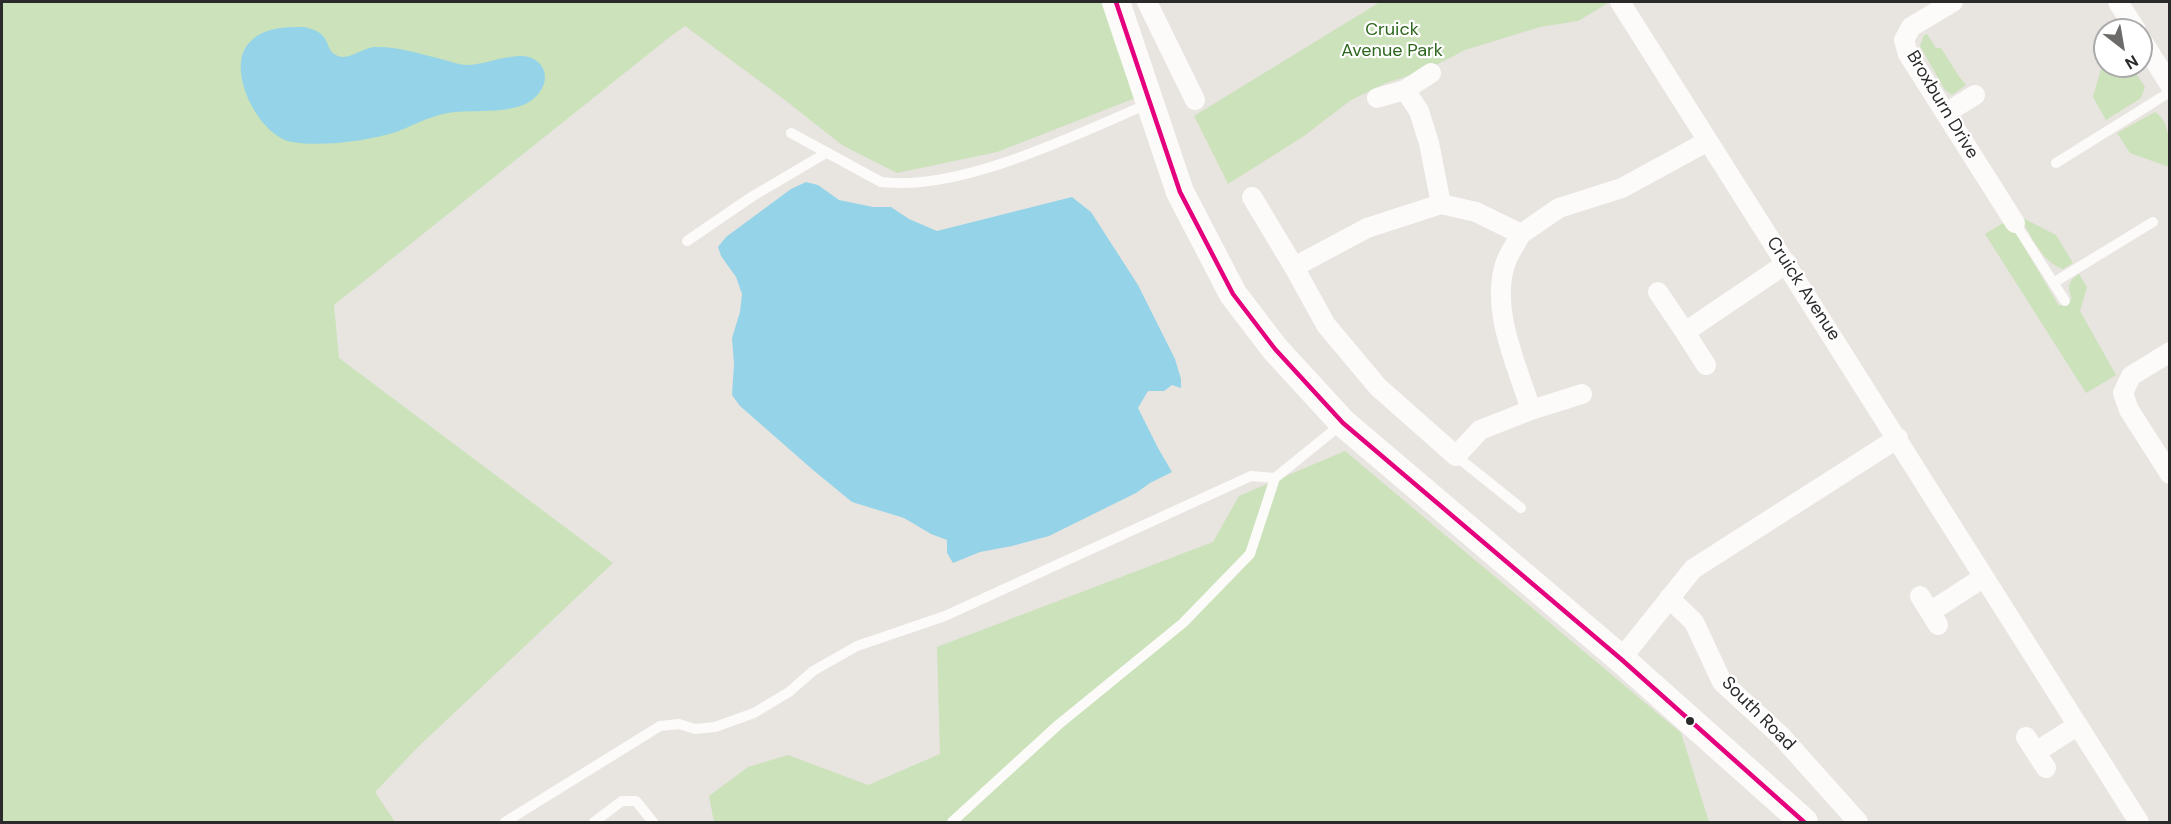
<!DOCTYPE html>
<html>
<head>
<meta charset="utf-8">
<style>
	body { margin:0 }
	#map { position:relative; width:2171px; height:824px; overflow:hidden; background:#e8e4e0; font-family:"DM Sans",sans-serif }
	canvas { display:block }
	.frame { position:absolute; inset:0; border:3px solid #2a2a2a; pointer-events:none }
	.north { position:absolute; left:2093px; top:18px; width:60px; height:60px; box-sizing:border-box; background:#fff; border:2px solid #aaa; border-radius:50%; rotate:149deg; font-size:16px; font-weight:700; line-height:24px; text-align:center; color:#2a2a2a }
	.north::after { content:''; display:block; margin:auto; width:21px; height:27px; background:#6c6b6a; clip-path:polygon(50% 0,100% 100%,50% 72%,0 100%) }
</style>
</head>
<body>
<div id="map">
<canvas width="2171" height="824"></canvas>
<div class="frame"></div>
<div class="north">N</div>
</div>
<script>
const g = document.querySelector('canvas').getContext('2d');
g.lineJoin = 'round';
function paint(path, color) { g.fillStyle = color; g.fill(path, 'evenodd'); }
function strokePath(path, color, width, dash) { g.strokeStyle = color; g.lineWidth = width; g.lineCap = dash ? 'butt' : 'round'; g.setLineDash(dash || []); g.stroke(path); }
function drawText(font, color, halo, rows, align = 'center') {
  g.font = font + ' "DM Sans",sans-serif'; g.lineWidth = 4.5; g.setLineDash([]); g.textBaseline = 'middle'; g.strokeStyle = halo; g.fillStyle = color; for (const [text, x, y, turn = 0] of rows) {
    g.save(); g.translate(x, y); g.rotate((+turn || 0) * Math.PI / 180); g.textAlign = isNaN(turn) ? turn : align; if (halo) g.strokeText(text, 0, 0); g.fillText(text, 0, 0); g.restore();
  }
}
const green = new Path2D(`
	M2 2H1105L1138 97 997 152 897 173 842 145 781 97 685 26 671 36 334 305 339 358 613 563 419 746 375 792 395 822H2Z
	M1380 2 1608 3 1578 21 1540 27 1465 50 1440 63 1408 76 1386 83 1351 100 1304 136 1228 184 1194 116Z
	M1927 34 1936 48H1941L1958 75 1966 85 1952 95 1945 90 1920 46 1924 35Z
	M2105 55V66H2131L2145 87 2141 98 2106 120 2093 97Z
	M2155 112C2171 121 2170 149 2169 167L2130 153 2117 133Z
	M2019 216 2056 235 2073 263 2063 269C2041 262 2031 234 2019 216Z
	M2003 223 2013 228 2059 306 2072 299C2067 287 2068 281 2079 274L2087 287 2080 311 2116 375 2086 393 1985 234Z
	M1345 451 1681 733 1709 822H714L709 796 748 767 788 755 868 785 940 754 937 647 1213 542 1239 496Z`);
const water = new Path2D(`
	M304 27C334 33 323 49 336 55 347 62 362 48 374 47 394 46 418 53 437 58 447 60 457 65 468 65 488 65 522 47 538 62 551 74 544 91 532 100 511 116 468 108 443 114 426 118 412 126 396 132 367 141 322 147 292 142 258 136 225 68 249 43 263 27 285 27 304 27Z
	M806 182 818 185 839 200 873 207H891L909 219 937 231 1072 197 1091 212 1138 285 1175 359 1181 379V388L1172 385 1164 391H1148L1138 408 1158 448 1172 472 1150 483 1136 493 1049 536 1012 546 980 552 953 563 947 553V540L931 534 904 518 852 502 813 470 740 406 732 395 734 364 732 338 740 312 742 294 736 277 721 256 718 247 726 237 791 189Z`);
const service = new Path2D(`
	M791 133 881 182C961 192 1077 134 1150 103
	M2056 163 2170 92
	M2015 223 2065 301
	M687 241 753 196 826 153
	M2053 283 2153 222
	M1456 456 1521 508
	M505 822 660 726 679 724 695 729 715 727 754 713 789 692 813 671 857 646 945 616 1251 476 1275 478
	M594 822 622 801H636L653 822
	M952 822 1058 725 1183 623 1250 554 1275 478 1343 423`);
const minor = new Path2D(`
	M1147 2 1195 100
	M1620 2 2139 822
	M1953 2 1911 27 1904 40 1908 54 2015 223
	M2118 2 2136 30
	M2141 39 2170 85
	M1405 90 1431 73
	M1377 98 1405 90 1419 111 1429 143 1441 204
	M1946 113 1975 95
	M1252 197 1294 267
	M1521 234C1516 243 1511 251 1507 259 1488 306 1517 365 1531 410L1582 394
	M1658 292 1685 332
	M2170 352 2131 376 2123 393 2129 410 2170 474
	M1706 365 1685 332 1787 263
	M1531 410 1480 430 1456 456 1378 387 1326 325 1294 267 1367 228 1441 204 1476 212 1521 234 1559 208 1622 188 1708 141
	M1920 596 1938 625
	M1669 598 1694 622 1722 682 1781 736 1858 822
	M1930 612 1984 577
	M1621 659 1693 569 1898 438
	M2026 737 2046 768
	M2036 752 2078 725`);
const secondary = new Path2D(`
	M1116 2 1180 192 1233 294 1275 349 1343 423 1621 659 1804 822`);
const bus1 = new Path2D(`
	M1116 2 1180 192 1233 294 1275 349 1343 423 1621 659 1804 822`);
const markers = [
	[1690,721,5,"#2a2a2a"]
];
const parkNames = [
	["Cruick",1392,30],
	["Avenue Park",1392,51]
];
const streetNames = [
	["Broxburn Drive",1942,105,59],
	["Cruick Avenue",1803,289,57],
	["South Road",1758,714,45]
];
paint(green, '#cbe2ba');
paint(water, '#95d4e8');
strokePath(service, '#fcfbfa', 10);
strokePath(minor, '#fcfbfa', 20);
strokePath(secondary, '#fcfbfa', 28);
strokePath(bus1, '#e5007d', 4.5);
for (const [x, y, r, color] of markers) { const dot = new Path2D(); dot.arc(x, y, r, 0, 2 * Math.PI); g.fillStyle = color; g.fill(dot); strokePath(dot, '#fff', 2); }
drawText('18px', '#2c661c', '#fff', parkNames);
drawText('18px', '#2a2a2a', '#fff', streetNames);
</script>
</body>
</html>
